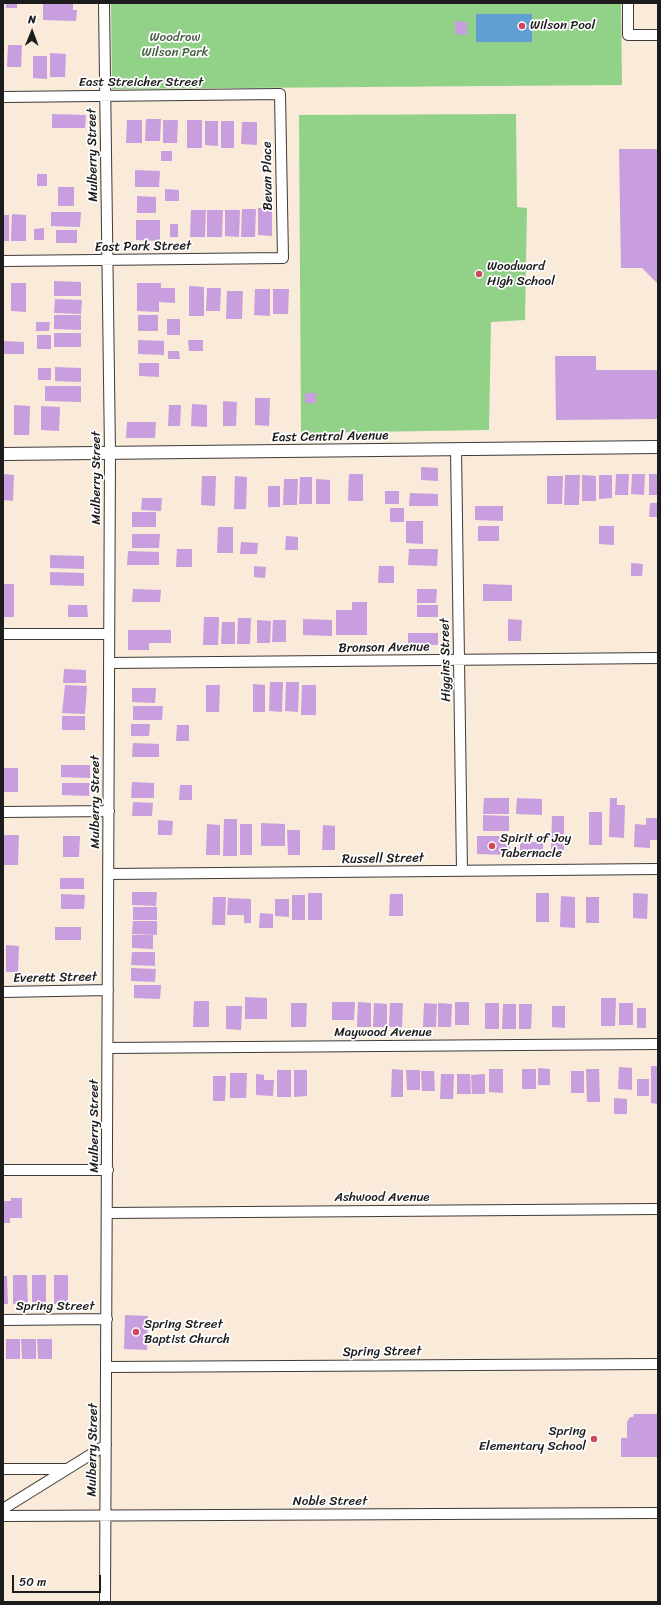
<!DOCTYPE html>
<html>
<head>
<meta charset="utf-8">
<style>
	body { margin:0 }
	#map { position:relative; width:661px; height:1605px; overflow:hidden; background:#f9eada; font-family:Sriracha,sans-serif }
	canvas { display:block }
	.frame { position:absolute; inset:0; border:4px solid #1c1c1c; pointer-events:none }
	.north { position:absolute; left:12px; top:12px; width:40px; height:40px; -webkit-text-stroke:3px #fff; paint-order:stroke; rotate:1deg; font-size:11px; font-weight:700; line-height:16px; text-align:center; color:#1c1c1c }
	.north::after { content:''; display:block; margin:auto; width:14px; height:18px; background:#1c1c1c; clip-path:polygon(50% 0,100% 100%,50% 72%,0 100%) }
	.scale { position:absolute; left:12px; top:1575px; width:89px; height:18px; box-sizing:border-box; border:2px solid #1c1c1c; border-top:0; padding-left:5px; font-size:12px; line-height:14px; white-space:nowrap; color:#1c1c1c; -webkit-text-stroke:3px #fff; paint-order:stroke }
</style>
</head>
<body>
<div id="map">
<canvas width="661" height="1605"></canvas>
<div class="frame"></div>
<div class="north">N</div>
<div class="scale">50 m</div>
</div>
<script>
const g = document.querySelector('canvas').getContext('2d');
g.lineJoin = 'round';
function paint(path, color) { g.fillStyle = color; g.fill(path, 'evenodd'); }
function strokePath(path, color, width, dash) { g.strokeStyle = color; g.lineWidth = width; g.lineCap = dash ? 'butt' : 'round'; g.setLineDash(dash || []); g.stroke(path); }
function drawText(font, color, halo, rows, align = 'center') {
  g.font = font + ' Sriracha,sans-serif'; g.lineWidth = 3.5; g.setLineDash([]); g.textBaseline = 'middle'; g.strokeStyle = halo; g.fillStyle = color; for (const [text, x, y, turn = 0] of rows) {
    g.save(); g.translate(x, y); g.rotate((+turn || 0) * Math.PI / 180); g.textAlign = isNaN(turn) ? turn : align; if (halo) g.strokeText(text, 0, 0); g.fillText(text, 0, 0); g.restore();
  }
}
const green = new Path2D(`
	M111 3H621L622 85 112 89Z
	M516 114 517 207 527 208 525 320 491 322 489 430 301 433 299 115Z`);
const water = new Path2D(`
	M476 14H532V42H476Z`);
const building = new Path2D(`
	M6 3H17V8H6Z
	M43 3 73 4V10H77L76 21 43 20Z
	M455 21 467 22V35L455 34Z
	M8 45H22L21 67H7Z
	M50 53 66 54 65 77H50Z
	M33 56H47V79L33 78Z
	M52 114 86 115 85 128H52Z
	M146 119H161L160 141H145Z
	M127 120H142V143H126Z
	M163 120H178L177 143H163Z
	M187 120H202V148H187Z
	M205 121H218V146L205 145Z
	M221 121H234V148H221Z
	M242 122H257V145L241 144Z
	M619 149H658V284L642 268H621Z
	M161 151H172V161H161Z
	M135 170 160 171 159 187H135Z
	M37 174H47V186H37Z
	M58 187H74V206H58Z
	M165 189 179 190V201H165Z
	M137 196 156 197V213H137Z
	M258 208H272V236L258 235Z
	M242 209H256L255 237H241Z
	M191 210H206L205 237H190Z
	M207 210H223L222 237H207Z
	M225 210H240L239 237 225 236Z
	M51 212H81L80 227 51 226Z
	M12 214 26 215V241H11Z
	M3 215H9V241H3Z
	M136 220H160V241L136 240Z
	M170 224H178V237H170Z
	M44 228V240H34V229Z
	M56 230H77V243H56Z
	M54 281 81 282V296H54Z
	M11 283H26V312L11 311Z
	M137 283H161V288H175V303L159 302V312L137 311Z
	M189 286 204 287V316H189Z
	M207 288H221L220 311H206Z
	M255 289H270V316L254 315Z
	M273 289H289L288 314H273Z
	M227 291H243L242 319H226Z
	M55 299 82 300 81 314 54 313Z
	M54 315H81V330L54 329Z
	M138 315H158V331H138Z
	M167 319H180V335H167Z
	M36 322H50L49 331H36Z
	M54 333H81V347H54Z
	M37 335H51V349H37Z
	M138 340 164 341V355L138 354Z
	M188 340H203V351H189Z
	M3 341 24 342V354H3Z
	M168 351H179L180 359H168Z
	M555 356H596V370H658V419L556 420Z
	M139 363H159V377L139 376Z
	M55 367 81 368V382L55 381Z
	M38 368H51V380H38Z
	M45 386H81V402L45 401Z
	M305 393H316V403H305Z
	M255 398H270L269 426 255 425Z
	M223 401 237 402 236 426H223Z
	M192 404 207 405V427L191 426Z
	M14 405 30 406 29 435H14Z
	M169 405H181L180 426H168Z
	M41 406 60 407 59 431 41 430Z
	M127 422H156L155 438H126Z
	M421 467 438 468V481L421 480Z
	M3 474 14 475 13 501 3 500Z
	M349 474H363V501H348Z
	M616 474H629L628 495H615Z
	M632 474H645L644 495 631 494Z
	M649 474H658V495H649Z
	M565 475H580L579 505H564Z
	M582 475 596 476V501H582Z
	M599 475H612V498L599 499Z
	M202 476H216L215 506 201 505Z
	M235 476 247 477 246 509H234Z
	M547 476H563L562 504H547Z
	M300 477H312V504H299Z
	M284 479H298L297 505H283Z
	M316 479 330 480V504H316Z
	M268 486H280V507H268Z
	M385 491H399V504H385Z
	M410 493 438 494V506H409Z
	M142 498H162L161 511 141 510Z
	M650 503H658V517H649Z
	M475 506H503V521L475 520Z
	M390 508H404V522H390Z
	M132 512H156V527H132Z
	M406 521H423V544L406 543Z
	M478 526H499V541H478Z
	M599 526H614V545L599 544Z
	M218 527H233V553H217Z
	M132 534H160L159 548H132Z
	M286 536 298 537V550H285Z
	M241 542 258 543 257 554H240Z
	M177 549H192V567H176Z
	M409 549H438L437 566 408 565Z
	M128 551 159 552V565H127Z
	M50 555 84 556V569L50 568Z
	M631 563 643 564 642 576H631Z
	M254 566 266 567 265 578 254 577Z
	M379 566H394V583H378Z
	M50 572 84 573V586L50 585Z
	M3 584H14V617H3Z
	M483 584 512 585V601H483Z
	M133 589 161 590 160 602H132Z
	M417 589H437L436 603H417Z
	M352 602H367V635H336V610H352Z
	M68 605H87L88 617H68Z
	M417 605H438V617H417Z
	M204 617H219L218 645H203Z
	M238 618H251L250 644H237Z
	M303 619 332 620V636L303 635Z
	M508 619 522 620 521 641H508Z
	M257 620 271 621 270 643H257Z
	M273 620H286V642H272Z
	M222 622H235V644H221Z
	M128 630H171V643H149V650H128Z
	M408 633H438V645H408Z
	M64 669 86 670V683H63Z
	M270 682H283L282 712 269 711Z
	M286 682H299L298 712 285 711Z
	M253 684 265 685V712H253Z
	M65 685 87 686 85 714 62 713Z
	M206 685H220L219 712H206Z
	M302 685H316V715H301Z
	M132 688H156L155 703 132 702Z
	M133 706H163L162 720H133Z
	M62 716H85V730H62Z
	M131 724H150L149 736H131Z
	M177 725H189V741H176Z
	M133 743 159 744V757H132Z
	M61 765H90V778L61 777Z
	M4 768H18V792H4Z
	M132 782 154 783V798H131Z
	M62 783H90L89 796 62 795Z
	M180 785H192V800H179Z
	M484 798H509V814H483Z
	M517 798 542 799V815L516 814Z
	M610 798H617V805H625L624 838 609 837Z
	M133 802 153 803 152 816H132Z
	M589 812H602V845H589Z
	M483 815 509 816V831H483Z
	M552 816H564V850L551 849Z
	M646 818H658V840H650V848L634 847 635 824 646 825Z
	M224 819H237V856H223Z
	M158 820 173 821 172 835H158Z
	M261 823 285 824V846H261Z
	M207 824 220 825V855H206Z
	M240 824H252V855H240Z
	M323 825 335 826V850H322Z
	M287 830H300V855H288Z
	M4 835H19L18 865H4Z
	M63 836H80L79 857H63Z
	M477 836H510V855L477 854Z
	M520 842H543V855H520Z
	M60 878H84V889H60Z
	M132 892H157L156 906 132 905Z
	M308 893H322V920H308Z
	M536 893H549V922H536Z
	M633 893 648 894 647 919 633 918Z
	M61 894 85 895 84 909H61Z
	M390 894H403V916H389Z
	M292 895H305V920H292Z
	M561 896 575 897V928L560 927Z
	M213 897H226L225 925H212Z
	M586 897H599V923H586Z
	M228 898 251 899V923H244V915H227Z
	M275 899H289V917L275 916Z
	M133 907H157V920H133Z
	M260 913 273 914V928H259Z
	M133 921H157V935L132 934Z
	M55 927H81V940H55Z
	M132 935H153V949L132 948Z
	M6 945 19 946 18 972H6Z
	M132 952H155V966L131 965Z
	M131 968 156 969 155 982 131 981Z
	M134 985H161L160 999 134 998Z
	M245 997 267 998V1019H245Z
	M601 998H616L615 1026H601Z
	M194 1001H209V1027H193Z
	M332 1002H355L354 1020H332Z
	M358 1002 371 1003V1027H357Z
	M455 1002H469V1025H455Z
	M291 1003H307L306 1027H291Z
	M374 1003 387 1004V1027H373Z
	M390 1003H403L402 1027H389Z
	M424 1003 437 1004 436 1027H423Z
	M438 1003 452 1004 451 1027H438Z
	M485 1003H499V1029H485Z
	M619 1003H633V1025H619Z
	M503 1004H516V1029H502Z
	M519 1004H532L531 1029H519Z
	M226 1006H242L241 1030 226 1029Z
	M552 1006H565V1028L552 1027Z
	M637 1008H646V1028H637Z
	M651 1066H658V1104L651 1103Z
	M619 1067 632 1068V1090L618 1089Z
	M538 1068 550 1069V1085H538Z
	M392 1069 403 1070V1097H391Z
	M489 1069H503V1093L489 1092Z
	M522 1069H536V1089H522Z
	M586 1069H599L600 1102H587Z
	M277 1070H291V1097H277Z
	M294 1070H307V1096L294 1097Z
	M406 1070H420V1090H407Z
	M421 1071H434L435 1091H422Z
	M571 1071H584V1093H571Z
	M230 1073H247L246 1098H230Z
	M256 1074 264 1075V1080H274L273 1096 256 1095Z
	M441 1074H454L453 1099H440Z
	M457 1074H470L471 1094H457Z
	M485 1074V1094H472L471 1075Z
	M213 1076H226L225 1101H213Z
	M637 1079H649V1096H637Z
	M614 1098 627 1099V1114H614Z
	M11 1198H22V1218H10V1223H3V1201H11Z
	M13 1275H27L28 1304H13Z
	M32 1275H46V1304H32Z
	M54 1275H68V1304H54Z
	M3 1276H7L8 1304H3Z
	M125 1315 148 1316 147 1350 124 1349Z
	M6 1339H20V1359H6Z
	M21 1339H36V1359H22Z
	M37 1339H52V1359H38Z
	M634 1414H658V1457H621V1438H627V1422L630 1417H633Z`);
const minor = new Path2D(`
	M104 3 110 453 105 1602
	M628 3V35H658
	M3 97 280 94 283 258 3 261
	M456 449 462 871
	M3 634H109
	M109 663 658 658
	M3 812 109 811
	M109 874 658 869
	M3 992 108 990
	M108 1048 658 1044
	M3 1170H108
	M107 1213 658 1209
	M3 1320 107 1319
	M106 1367 658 1364
	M3 1469H67
	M3 1509 106 1445
	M3 1516 658 1513`);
const tertiary = new Path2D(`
	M3 454 658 447`);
const markers = [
	[522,26,4,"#d1495b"],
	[479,274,4,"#d1495b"],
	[492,846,4,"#d1495b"],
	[136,1332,4,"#d1495b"],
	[594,1439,4,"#d1495b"]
];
const poiNames = [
	["Wilson Pool",530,26],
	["Woodward",487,267],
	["High School",487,282],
	["Spirit of Joy",500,839],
	["Tabernacle",500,854],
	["Spring Street",144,1325],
	["Baptist Church",144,1340],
	["Spring",586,1432,"right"],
	["Elementary School",586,1447,"right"]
];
const parkNames = [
	["Woodrow",175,38],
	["Wilson Park",175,53]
];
const streetNames = [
	["East Streicher Street",141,83],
	["Mulberry Street",93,155,-91],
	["Bevan Place",268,176,-91],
	["East Park Street",143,247,-1],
	["East Central Avenue",330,437,-1],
	["Mulberry Street",97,478,-90],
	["Bronson Avenue",384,648,-1],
	["Higgins Street",446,660,-91],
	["Mulberry Street",96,802,-90],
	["Russell Street",383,859,-1],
	["Everett Street",55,978,-1],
	["Maywood Avenue",383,1033],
	["Mulberry Street",95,1126,-90],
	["Ashwood Avenue",382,1198],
	["Spring Street",55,1307],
	["Spring Street",382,1352,-1],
	["Mulberry Street",93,1450,-89],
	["Noble Street",330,1502]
];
paint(green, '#92d288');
paint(water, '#609fd2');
paint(building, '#c89ede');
strokePath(minor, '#3d3b38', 12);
strokePath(tertiary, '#3d3b38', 14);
strokePath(minor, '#fff', 10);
strokePath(tertiary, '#fff', 12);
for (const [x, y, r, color] of markers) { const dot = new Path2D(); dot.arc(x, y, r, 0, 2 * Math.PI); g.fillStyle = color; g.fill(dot); strokePath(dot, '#fff', 1.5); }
drawText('13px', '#1c1c1c', '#fff', poiNames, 'left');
drawText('13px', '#455c42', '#fff', parkNames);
drawText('13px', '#1c1c1c', '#fff', streetNames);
</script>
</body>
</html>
